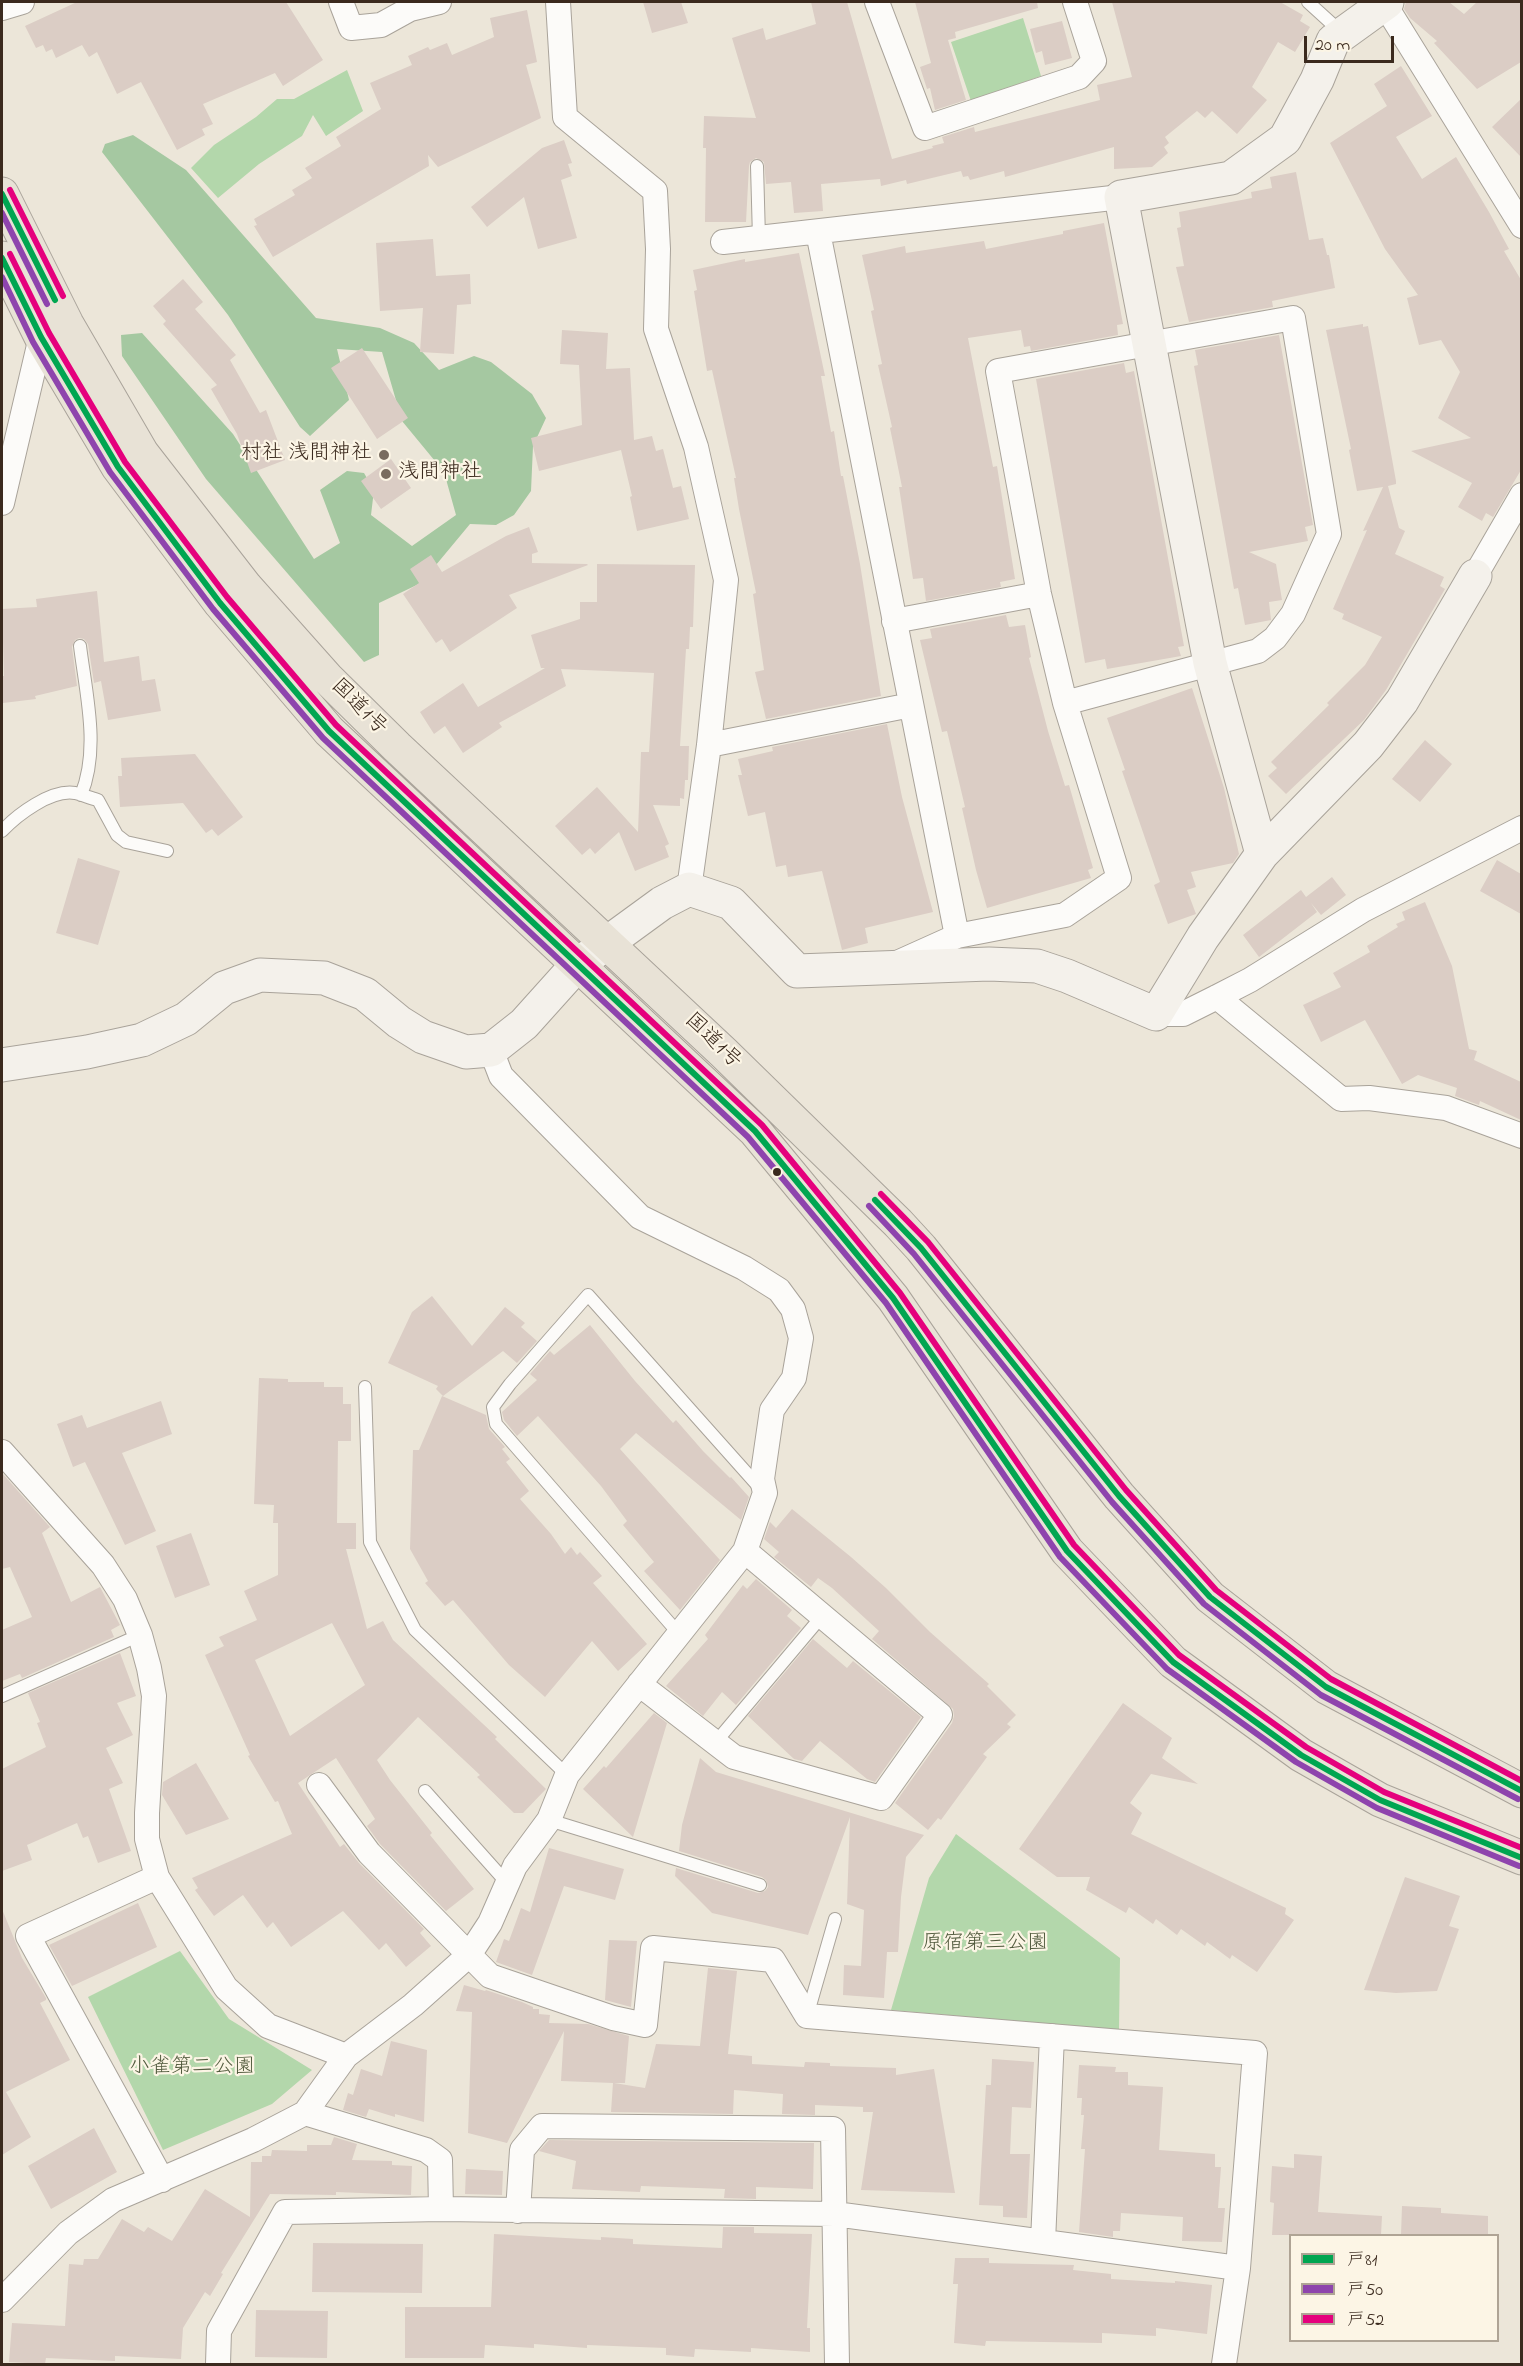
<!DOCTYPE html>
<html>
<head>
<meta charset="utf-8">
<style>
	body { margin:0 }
	#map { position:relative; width:1523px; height:2366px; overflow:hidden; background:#ece6d9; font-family:"Indie Flower","Klee One",sans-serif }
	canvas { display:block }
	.frame { position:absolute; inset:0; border:3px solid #3b2a1e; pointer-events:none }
	.legend { position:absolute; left:1289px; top:2234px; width:210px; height:108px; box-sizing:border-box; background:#fcf5e5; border:2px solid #afa495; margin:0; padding:8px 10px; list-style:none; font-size:18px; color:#3b2a1e }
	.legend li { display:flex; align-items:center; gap:12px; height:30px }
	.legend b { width:30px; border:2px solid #afa495 }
	.scale { position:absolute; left:1304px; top:36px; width:90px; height:27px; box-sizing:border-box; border:3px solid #3b2a1e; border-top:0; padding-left:8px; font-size:18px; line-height:21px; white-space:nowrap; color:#3b2a1e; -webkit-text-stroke:4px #fcf5e5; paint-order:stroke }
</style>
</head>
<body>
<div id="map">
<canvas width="1523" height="2366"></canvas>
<div class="frame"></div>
<ul class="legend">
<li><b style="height:8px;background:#00a651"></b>戸81</li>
<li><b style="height:8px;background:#8e44ad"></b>戸50</li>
<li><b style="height:8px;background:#e5007d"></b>戸52</li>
</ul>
<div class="scale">20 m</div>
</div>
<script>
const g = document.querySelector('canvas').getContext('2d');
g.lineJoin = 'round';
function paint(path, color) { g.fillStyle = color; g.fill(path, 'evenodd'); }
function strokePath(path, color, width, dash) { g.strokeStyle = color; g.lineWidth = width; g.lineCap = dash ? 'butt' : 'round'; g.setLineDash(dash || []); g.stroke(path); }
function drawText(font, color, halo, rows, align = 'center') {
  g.font = font + ' "Indie Flower","Klee One",sans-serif'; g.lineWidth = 4.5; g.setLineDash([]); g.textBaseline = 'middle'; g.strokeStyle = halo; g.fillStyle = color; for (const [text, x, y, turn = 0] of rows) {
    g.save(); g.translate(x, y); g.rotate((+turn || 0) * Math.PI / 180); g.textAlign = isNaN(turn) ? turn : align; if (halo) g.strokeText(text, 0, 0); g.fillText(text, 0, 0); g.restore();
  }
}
const green = new Path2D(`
	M1023 18 1041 76 971 101 951 42Z
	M347 70 363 111 326 136 313 115 302 136 259 164 218 198 191 168 214 145 256 117 277 99H294Z
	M956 1834 1120 1958 1119 2030 891 2010 929 1878Z
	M180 1951 229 2019 312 2070 272 2104 163 2150 88 1997Z`);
const forest = new Path2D(`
	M133 135 186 170 316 318 380 328 414 343 439 370 474 356 491 362 532 394 546 418 533 446 531 491 514 515 496 525 470 524 421 583 379 603V655L364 662 206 479 122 356 121 335 142 333 233 434 314 559 340 543 320 490 347 471 364 473 374 490 371 515 412 546 456 515 444 472 402 421 382 352 337 349 349 400 310 436 300 427 228 315 102 152 105 144Z`);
const building = new Path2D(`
	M77 2H286L323 60 283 86 275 73 203 104 213 124 202 129 205 135 177 150 141 82 117 94 97 52 89 57 82 45 56 58 52 49 46 52 43 45 36 48 25 26Z
	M643 2H681L688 23 652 33Z
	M811 2H847L892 159 933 148 932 146 944 143 942 137 974 127 975 132 1100 100 1097 85 1132 77 1112 2H1280L1303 15 1300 21 1310 27 1295 52 1278 42 1252 87 1267 100 1237 134 1212 111 1205 118 1197 111 1165 137 1169 143 1164 147 1168 153 1152 167 1114 169V147L1005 177 1004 171 970 180 968 176 963 177 961 171 907 184 906 180 881 186 880 179 821 184 823 211 794 213 791 182 766 184 764 162 756 158 750 162 749 166 746 222H705L706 148H703L704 116 756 118 732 38 763 28 766 40 816 24Z
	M915 2H1037L1038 8 955 32 956 38 948 40 966 100 935 110 930 88 927 89 920 67 931 63Z
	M1406 2H1449L1464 14 1477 2H1521V62L1477 89 1434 43 1437 41 1410 18 1404 9Z
	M527 10 537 62 526 65 541 118 438 167 428 155 429 166 273 257 254 226 257 225 254 219 295 195 292 190 312 178 305 168 341 146 336 137 381 109 370 83 412 65 408 56 428 47 430 50 447 43 452 55 494 37 490 18Z
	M1062 21 1072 58 1045 65 1042 51 1036 53 1030 29Z
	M1401 66 1432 116 1396 137 1422 179 1456 157 1489 212 1509 249 1504 251 1521 280V470L1493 517 1486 513 1482 521 1458 507 1472 483 1411 451 1471 438 1438 418 1460 372 1441 340 1419 345 1407 298 1418 295 1385 249 1330 143 1387 106 1374 84Z
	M1521 99V157L1492 127Z
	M564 140 572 163 568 164 572 176 561 180 577 238 538 249 524 197 487 227 471 207 542 148Z
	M1296 172 1309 240 1323 238 1327 255H1329L1335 288 1272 301 1273 307 1189 322 1176 267 1184 266 1177 228 1181 227 1179 212 1252 198 1251 192 1272 188 1270 177Z
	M1104 223 1123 324 1117 325 1118 335 1031 351 1030 346 1024 347 1021 330 968 338 993 467 997 466 1015 579 1000 582 1001 587 926 601 923 578 913 579 899 487H902L890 428 892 427 878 365 882 364 871 311 874 310 862 255 905 246 906 253 984 241 986 249 1063 234V231Z
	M433 239 436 276 470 274 471 304 457 305 454 354 420 352 423 308 380 311 376 243Z
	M799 253 825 376H821L831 432 834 431 841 476H843L860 564 881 696 766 719 755 672 764 670 753 594 756 593 739 509 734 478H736L712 370 707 371 694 291 697 290 693 270 745 259V262Z
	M183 279 203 302 195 309 236 355 230 360 260 413 266 410 285 460 251 473 237 434 211 389 217 385 163 324 166 321 153 306Z
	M1363 324V327L1368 326 1396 481V484L1388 486 1399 528 1405 531 1395 554 1444 577 1440 586 1445 589 1386 690 1364 720 1286 794 1268 776 1277 768 1271 762 1329 705 1327 703 1365 665 1382 637 1342 619 1344 614 1333 609 1367 530 1363 531 1383 487 1357 491 1349 450 1351 449 1326 330Z
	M562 330 608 333 606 369 630 368 634 440 652 436 656 451 663 449 673 488 681 486 689 519 637 531 630 497 632 496 621 450 539 471 531 438 582 425 579 365 560 364Z
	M1279 335 1313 525 1305 527 1308 541 1249 552 1276 564 1282 600 1269 602 1271 620 1245 625 1238 588 1234 589 1194 366 1198 365 1195 350Z
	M362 348 408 418 377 439 331 368Z
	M1124 363 1126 373 1134 371 1184 646 1178 647 1181 656 1107 669 1105 659 1085 663 1036 379Z
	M391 459 411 488 381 509 361 481Z
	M529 527 538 552 532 554V563L587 564 588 565 509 595 517 608 450 652 442 639 436 643 403 594 419 583 410 569 431 555 442 572 506 536Z
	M597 564 695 565 693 627H690L689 649H686L680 746H689L688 780H685L684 799 680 798V806L653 805 669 844 665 846 669 857 635 871 619 832 595 854 590 848 582 855 555 826 597 787 638 832 641 752H649L654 673 561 669 566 686 499 723 502 727 463 753 445 726 434 734 420 712 463 683 478 707 545 668H541L531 635 580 619V602H597Z
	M97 591 104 662 139 656 142 681 155 679 161 711 108 720 101 681 94 683 88 644 84 639 79 638 75 640 72 647 77 686 35 696 36 699 3 703 2 689V676H4L2 609 37 607 36 599Z
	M1006 615 1009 627 1025 625 1031 657 1029 658 1048 731 1065 786 1069 785 1093 868 1088 870 1091 878 987 908 976 870 962 808 965 807 947 731 942 732 920 640 932 638 930 629Z
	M1192 688 1224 788 1239 854 1233 863 1191 872 1196 887 1187 890 1196 914 1168 924 1154 885 1160 882 1122 771 1125 770 1107 718Z
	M887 724 902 797 933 912 865 928 868 943 842 950 822 871 788 877 786 865 776 867 765 812 748 816 738 775H742L738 759 773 751 772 747Z
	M1425 740 1452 764 1420 802 1392 779Z
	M195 754 243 817 218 836 212 829 206 833 183 803 120 807 118 776H122L121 758Z
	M78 858 120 871 98 945 56 933Z
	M1497 860 1521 874V914L1480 891Z
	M1332 877 1346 895 1321 915 1311 903 1317 912 1259 957 1243 935 1301 890 1306 897Z
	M1425 902 1452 966 1469 1049 1477 1051 1474 1060 1521 1082V1120L1480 1101 1479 1105 1455 1096 1457 1088 1418 1075 1402 1084 1365 1020 1321 1042 1303 1005 1341 987 1333 973 1370 952 1367 946 1398 927 1396 924 1405 920 1402 912Z
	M432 1296 472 1346 505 1307 525 1323 521 1327 537 1341 517 1363 503 1351 443 1396 436 1389 438 1386 388 1363 412 1312Z
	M590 1325 635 1381 673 1423 676 1420 703 1451 730 1478 731 1477 749 1497 741 1520 636 1433 620 1449 720 1560 680 1610 644 1571 654 1562 623 1525 627 1521 601 1486 538 1416 517 1436 504 1420 502 1412 537 1380 530 1374 550 1351 554 1355Z
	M259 1378 288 1379V1382H324V1387H343V1404H351V1441H338L337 1523H356V1549H346L367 1629 383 1621 393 1640 497 1737 495 1739 546 1789 523 1813H514L477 1777 480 1775 418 1717 377 1760 390 1780 432 1833 430 1835 474 1889 446 1911 380 1844 367 1826 375 1819 336 1758 298 1783 340 1847 344 1844 359 1863 424 1929 420 1933 431 1946 406 1967 386 1943 379 1950 343 1911 291 1947 273 1922 267 1928 243 1895 214 1916 195 1890 198 1888 192 1878 292 1834 278 1801 275 1802 248 1756 250 1755 205 1655 224 1646 219 1637 257 1620 244 1591 278 1575V1523H273L274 1505 254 1504ZM332 1623 365 1685 290 1736 255 1660Z
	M442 1396 486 1415 489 1429 505 1447 502 1449 510 1459 506 1462 529 1491 520 1499 551 1534 565 1554 571 1547 577 1555 580 1552 602 1576 593 1583 647 1644 618 1671 592 1641 545 1697 509 1665 453 1600 445 1606 425 1583 428 1581 410 1549 413 1450H419Z
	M161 1401 172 1434 122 1453 156 1531 125 1545 85 1462 73 1467 57 1424 82 1415 87 1428Z
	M2 1473 50 1527 42 1533 71 1602 100 1587 120 1625 111 1630 114 1637 22 1678 20 1674 2 1681V1630L32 1617 10 1567 2 1569Z
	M792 1509 851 1557 886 1588 930 1632 989 1684 987 1686 1016 1715 1007 1724 1011 1727 983 1754 987 1757 941 1820 938 1818 928 1830 895 1803 952 1723 954 1716 953 1709 872 1639 879 1631 832 1588 818 1578 811 1587 774 1557 779 1552 764 1539 770 1522 776 1528Z
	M191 1533 210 1585 175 1598 156 1546Z
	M756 1579 792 1610 787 1616 801 1628 736 1705 722 1692 703 1716 666 1686 708 1639 705 1635 743 1585 747 1589Z
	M813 1639 847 1668 853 1661 921 1717 875 1782 867 1779 820 1741 802 1761 794 1759 748 1716Z
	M120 1653 136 1696 117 1703 133 1735 106 1748 123 1783 109 1789 131 1851 98 1863 88 1836 83 1838 77 1823 27 1845 32 1860 2 1871V1769L46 1747 37 1723 40 1722 28 1693Z
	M1123 1703 1172 1738 1162 1758 1198 1784 1151 1774 1130 1803 1142 1813 1131 1834 1286 1908 1285 1914 1294 1920 1257 1972 1232 1955 1230 1959 1207 1942 1205 1946 1181 1929 1177 1935 1156 1919 1153 1924 1129 1907 1126 1913 1086 1890 1090 1877H1057L1019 1849Z
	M654 1713 667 1723 633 1837 583 1789 604 1766 606 1768Z
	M700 1758 716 1772 924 1835 906 1857 901 1897 898 1952H887L884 1998 843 1995 844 1965 861 1966 864 1910 847 1904 850 1817 808 1935 712 1913 675 1876 676 1868 758 1893 765 1891 768 1887 766 1880 762 1877 679 1851 682 1825Z
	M196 1763 229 1819 186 1835 162 1795 163 1782Z
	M549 1848 624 1869 615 1900 564 1886 532 1975 496 1962 504 1939 509 1941 521 1908 530 1912Z
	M1405 1877 1460 1896 1449 1926 1459 1929 1437 1991 1396 1993 1364 1990Z
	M138 1903 157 1947 72 1986 49 1945Z
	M2 1909 22 1958 46 1998V2000L40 2003 70 2060 6 2092 31 2137 2 2155Z
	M609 1940 637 1941 631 2007 605 2000Z
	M708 1968 737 1971 728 2054 752 2056V2064L804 2067 805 2062 830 2063V2066L896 2068V2075L934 2069 955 2193 861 2190 873 2112H863V2107L815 2105V2115L782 2114 783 2094 734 2090 733 2114 611 2112 613 2083 561 2081 564 2031 507 2143 468 2133 472 2012 456 2011 464 1985 485 1991 486 1990 522 2002 533 2007V2009H539V2014L550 2015 549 2023 588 2024 629 2036 625 2083H614L645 2088 656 2044 700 2046Z
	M391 2041 427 2050 424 2122 395 2114V2117L369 2109 366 2117 343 2110 348 2093 353 2095 361 2069 382 2076Z
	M992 2059 1034 2062 1031 2108 1012 2107 1010 2154H1030L1027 2218 1003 2217V2206L979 2205 986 2085H991Z
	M1079 2065 1116 2067 1115 2072H1128V2085L1163 2087 1159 2150 1215 2154V2167H1221L1218 2208H1225L1222 2242 1182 2241 1183 2217 1121 2213 1120 2231H1113V2237L1079 2232 1085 2149H1081L1084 2115H1081L1082 2098H1077Z
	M94 2128 117 2172 51 2209 28 2166Z
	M334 2137 357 2144 352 2160 392 2161V2165L412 2166 411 2195 336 2192V2195L270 2194 221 2273 223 2274 210 2296 205 2292 183 2328 181 2359 115 2356V2361L46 2358 45 2364 9 2362 12 2323 65 2326 69 2264 83 2265 84 2259H98L122 2219 144 2232 148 2227 172 2241 205 2189 250 2217 251 2162H262V2156H271L272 2150 307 2151V2145H331Z
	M549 2140 814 2143 813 2189 756 2187V2199L724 2198 725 2189 641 2186 640 2192 572 2189 576 2161 539 2151Z
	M1294 2154 1322 2156 1318 2212 1382 2216 1381 2235H1272L1274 2203 1270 2202 1272 2166 1294 2168Z
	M466 2169 503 2171 502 2195 465 2194Z
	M1402 2206 1441 2208V2213L1488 2216V2235H1401Z
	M723 2227H754V2233L812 2234 807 2328H810V2352L751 2348V2352L695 2349 694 2357 666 2355V2348L587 2345V2348L534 2344V2348L485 2345 484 2358H405V2307H491L494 2234 601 2240V2237L633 2239V2244L722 2248Z
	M313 2243 423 2244 422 2293 312 2292Z
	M955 2258H989V2263L1074 2265 1073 2270 1111 2274V2279L1175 2283V2281L1212 2285 1207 2334 1156 2328V2336L1102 2333V2343L986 2341 985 2346 954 2343 958 2284H953Z
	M256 2310 328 2311 327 2358 255 2357Z`);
const lane = new Path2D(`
	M1308 2 1342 33
	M757 166 759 238
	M80 646C86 694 100 749 81 795
	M2 831C17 815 51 789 75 793 83 795 90 798 98 800L117 835 126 842 167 851
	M365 1387 370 1542 415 1630 567 1775
	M680 1635 496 1424 493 1407 510 1384 588 1295 760 1488
	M2 1696 140 1635
	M715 1743 822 1616
	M425 1791 507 1883
	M549 1820 760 1885
	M807 2016 835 1919`);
const street = new Path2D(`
	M341 2 351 28 381 25 410 9 439 2
	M558 2 565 117 655 191 658 249 656 329 696 447 726 580 709 745 689 889
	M877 2 925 128 1079 77 1094 61 1075 2
	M1385 5 1522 226
	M2 8 22 2
	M818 232 957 936
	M723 242 1121 197
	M2 503 41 337
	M1475 576 1522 495
	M894 621 1039 594
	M709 745 911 705
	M897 963 957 936 1065 915 1119 878 1065 703 1258 651 1275 638 1293 614 1329 534 1293 318 998 371 1039 594 1065 703
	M1217 997 1341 1099 1369 1098 1446 1108 1522 1136
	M1156 1014H1183L1217 997 1250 980 1363 910 1522 828
	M2 1452 103 1565 125 1599 140 1635 149 1668 154 1696 147 1813V1839L157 1877 226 1988 268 2026 346 2056
	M639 1684 734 1757 881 1798 940 1715 745 1551
	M319 1785 369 1853 490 1976 613 2018 645 2025 653 1948 773 1960 807 2016 1255 2053 1238 2268 1224 2364
	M157 1877 28 1936 162 2180
	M305 2113 426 2150 440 2160 441 2209
	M518 2211 522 2150 542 2126 833 2129 837 2364
	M1043 2242 1052 2036
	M2 2300 68 2233 113 2200 253 2140 305 2113 346 2056 413 2005 469 1955 490 1923 515 1866 549 1820 567 1775 745 1551 765 1493 762 1479 772 1410 794 1378 801 1338 793 1309 779 1290 744 1268 640 1217 501 1076 491 1050
	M218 2364 219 2331 285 2212 441 2209 835 2214 1238 2268`);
const secondary = new Path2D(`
	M1262 854 1210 663 1121 197 1231 178 1285 139 1317 80 1333 41 1387 2
	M2 1065 87 1052 142 1040 186 1019 224 988 260 975 324 978 365 994 399 1022 423 1037 466 1052 491 1050 524 1024 577 965 662 903 689 889 731 903 797 971 989 964 1037 966 1067 976 1156 1014 1203 937 1262 854 1368 745 1402 701 1475 576`);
const highway = new Path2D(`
	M2 194 67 324 142 453 246 587 327 678 397 747 724 1053 898 1223 921 1248 1119 1496 1210 1597 1326 1687 1522 1791
	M2 258 41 337 118 467 220 603 329 731 755 1131 893 1298 1067 1551 1173 1662 1301 1755 1380 1800 1522 1858`);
const bus1 = new Path2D(`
	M2 194 55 300
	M2 258 41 337 118 467 220 603 329 731 755 1131 893 1298 1067 1551 1173 1662 1301 1755 1380 1800 1522 1858
	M875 1200 921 1248 1119 1496 1210 1597 1326 1687 1522 1791`);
const bus2 = new Path2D(`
	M2 213 47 304
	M2 277 33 342 110 472 213 609 323 738 748 1137 886 1303 1060 1557 1167 1669 1296 1762 1377 1808 1519 1866
	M869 1206 914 1254 1112 1502 1204 1604 1321 1695 1518 1799`);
const bus3 = new Path2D(`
	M10 190 63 296
	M10 254 49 333 125 462 227 597 336 725 762 1125 900 1293 1074 1545 1179 1655 1306 1747 1384 1792 1522 1848
	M881 1194 928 1242 1126 1490 1216 1590 1331 1679 1522 1781`);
const markers = [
	[384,455,6,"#796c5f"],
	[386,474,6,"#796c5f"],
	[777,1172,5,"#3b2a1e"]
];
const poiNames = [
	["村社 浅間神社",372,455],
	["浅間神社",398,474,"left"]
];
const streetNames = [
	["国道1号",358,708,45],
	["国道1号",712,1042,44]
];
const parkNames = [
	["原宿第三公園",985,1945],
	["小雀第二公園",192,2069]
];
paint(green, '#b3d7ab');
paint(forest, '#a5c8a1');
paint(building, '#dbcdc5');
strokePath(lane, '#a9a39a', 14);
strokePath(street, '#a9a39a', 26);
strokePath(secondary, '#a9a39a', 35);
strokePath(highway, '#a9a39a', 35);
strokePath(lane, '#fcfbf9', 12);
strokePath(street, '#fcfbf9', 24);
strokePath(secondary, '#f4f1eb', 33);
strokePath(highway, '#e8e2d6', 33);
strokePath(bus1, '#00a651', 6);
strokePath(bus2, '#8e44ad', 6);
strokePath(bus3, '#e5007d', 6);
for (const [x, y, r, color] of markers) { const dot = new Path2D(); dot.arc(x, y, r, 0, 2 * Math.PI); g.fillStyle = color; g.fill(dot); strokePath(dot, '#fcf5e5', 2); }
drawText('21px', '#3b2a1e', '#fcf5e5', poiNames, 'right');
drawText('21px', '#3b2a1e', '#fcf5e5', streetNames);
drawText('21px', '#515a3d', '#fcf5e5', parkNames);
</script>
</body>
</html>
